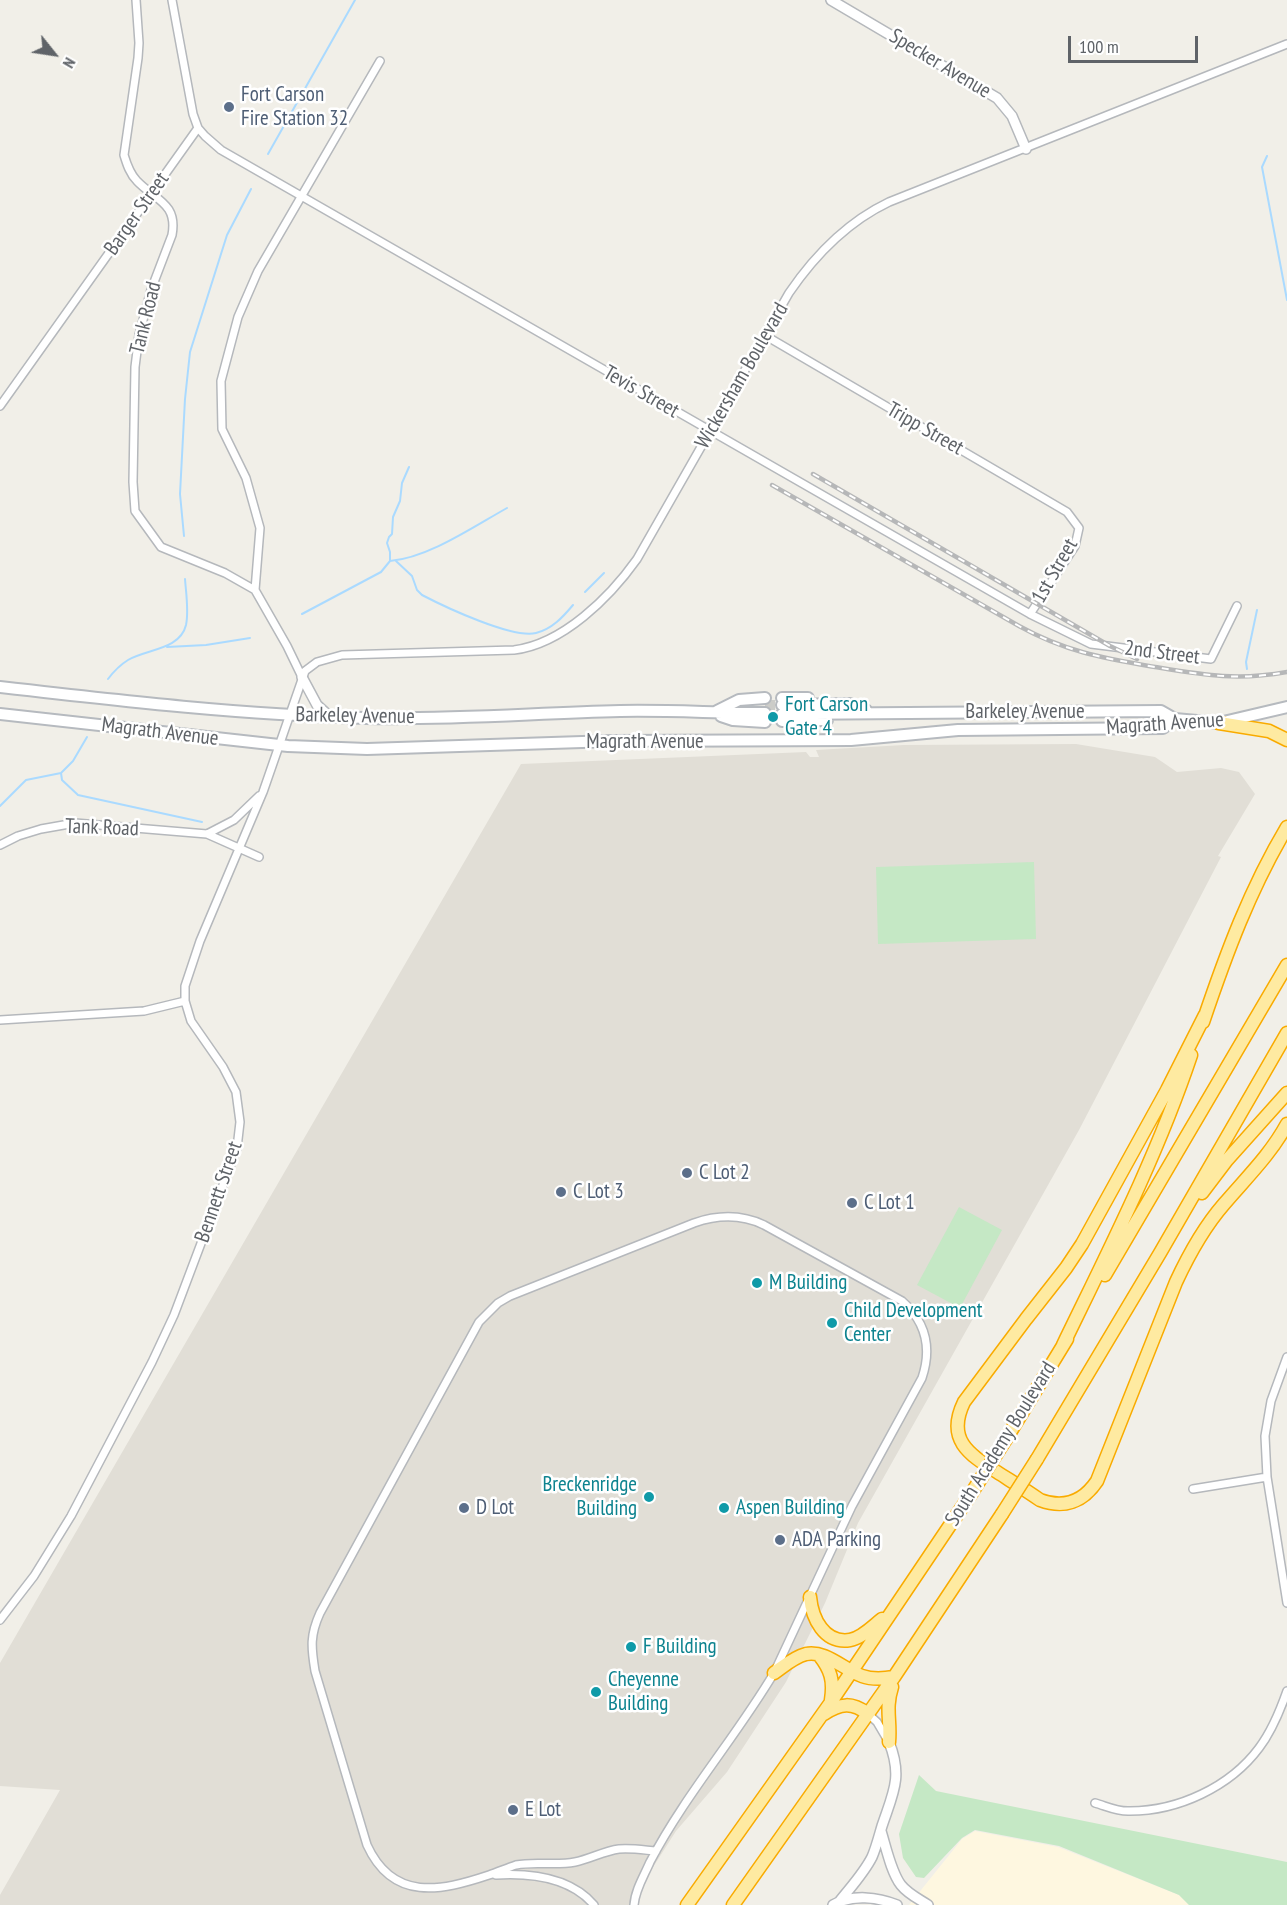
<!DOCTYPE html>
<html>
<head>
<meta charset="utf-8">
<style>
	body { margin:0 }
	#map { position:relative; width:1287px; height:1905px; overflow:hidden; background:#f1efe8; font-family:"PT Sans Narrow",sans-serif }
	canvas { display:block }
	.north { position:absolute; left:24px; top:24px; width:60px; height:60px; -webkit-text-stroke:4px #fff; paint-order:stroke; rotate:120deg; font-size:16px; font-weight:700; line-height:24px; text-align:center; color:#5f6368 }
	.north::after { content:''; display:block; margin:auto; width:21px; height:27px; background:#5f6368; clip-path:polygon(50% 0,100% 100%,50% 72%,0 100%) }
	.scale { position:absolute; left:1068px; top:36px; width:130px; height:27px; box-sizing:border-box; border:3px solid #5f6368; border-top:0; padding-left:8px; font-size:18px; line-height:21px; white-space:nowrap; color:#5f6368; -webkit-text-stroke:4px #fff; paint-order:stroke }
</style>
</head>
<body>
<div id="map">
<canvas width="1287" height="1905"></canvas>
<div class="north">N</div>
<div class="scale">100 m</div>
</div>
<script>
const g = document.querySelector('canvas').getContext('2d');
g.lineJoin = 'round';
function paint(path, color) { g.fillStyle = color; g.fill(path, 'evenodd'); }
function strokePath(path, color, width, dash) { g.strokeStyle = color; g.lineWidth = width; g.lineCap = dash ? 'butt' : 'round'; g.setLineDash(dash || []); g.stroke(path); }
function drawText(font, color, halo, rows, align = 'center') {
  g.font = font + ' "PT Sans Narrow",sans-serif'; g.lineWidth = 5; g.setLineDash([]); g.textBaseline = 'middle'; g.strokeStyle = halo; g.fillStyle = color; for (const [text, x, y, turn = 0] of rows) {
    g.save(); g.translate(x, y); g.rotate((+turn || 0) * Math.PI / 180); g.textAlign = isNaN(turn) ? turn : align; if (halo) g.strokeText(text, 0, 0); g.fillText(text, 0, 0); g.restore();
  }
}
const commercial = new Path2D(`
	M975 1831 1058 1847 1179 1895 1189 1905H909L962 1839Z`);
const education = new Path2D(`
	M1076 744 1155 757 1177 772 1221 768 1239 772 1255 794 1218 856 1221 857 1079 1130 858 1523 825 1603 786 1682 727 1772 676 1831 629 1905H0V1895L60 1790 0 1786V1663L521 764 806 752 810 757H819L816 750 904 745Z`);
const green = new Path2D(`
	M1034 862 1036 939 878 944 876 867Z
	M959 1207 1002 1230 960 1308 917 1285Z
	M919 1775 936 1791 1287 1862V1905H1189L1179 1895 1059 1846 975 1830 962 1838 924 1878 916 1877 903 1858 899 1834Z`);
const stream = new Path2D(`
	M268 154 355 0
	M1267 156 1262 167 1287 300
	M184 536 180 494 185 399 190 352 227 235 251 189
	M390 561V552L387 543 389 537 392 534 393 517 400 501 402 483 409 467
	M396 561 412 576 417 590 422 595C445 607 513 639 536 633 552 629 563 617 573 605
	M585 592 604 573
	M302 614 381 572 390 561C428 558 473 527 507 508
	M167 647 206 645 250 638
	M1247 669 1246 662 1257 610
	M108 679C114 671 120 665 128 660 146 649 180 650 186 625 189 611 186 593 185 579
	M61 773 62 780 78 795 202 822
	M0 806 26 780 61 773 73 761 87 737`);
const secondaryTunnel = new Path2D(`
	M765 705H782`);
const minor = new Path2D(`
	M136 0 139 43 138 58 124 155C127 165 130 174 137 181 155 200 178 203 172 235L151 290 139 335 135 367 133 482 135 511 161 547 225 573 255 590 287 646 302 677
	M198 128 205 136 221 150 1030 614 1091 644 1211 659 1237 606
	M766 336 1067 512 1079 528 1075 546 1030 614
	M0 406 198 128 193 114 172 0
	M255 590 260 528 246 478 222 429 221 381 238 317 258 271 380 61
	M207 834 259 857
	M0 845 18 836 41 829 75 823 207 834 234 820 259 796
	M0 1020 144 1011 185 1001
	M1287 1357 1271 1401 1265 1436 1267 1477 1287 1603
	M1193 1489 1267 1477
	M0 1620 34 1576 71 1516 152 1362 174 1315 237 1148 240 1122 236 1092 223 1067 191 1021 185 1001V986L200 941 263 792 305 671 317 662 342 655 514 650C563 644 610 597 637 559L789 293C815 255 847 222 889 202L1287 44
	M868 1714 877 1722 887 1739
	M1095 1803C1106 1806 1118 1812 1130 1811 1178 1811 1230 1787 1259 1748 1272 1731 1280 1711 1287 1691
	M496 1875C530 1873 570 1877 594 1905
	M634 1905C635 1890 644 1876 650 1862 685 1795 736 1737 774 1673L852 1506 922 1378C932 1348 926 1322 902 1301L764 1225C741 1214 717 1215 694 1223L510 1296 498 1303 479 1322 320 1613C310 1635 311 1647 315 1671L367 1845C393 1902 441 1891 489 1875 498 1872 507 1868 516 1865 535 1861 555 1866 575 1862 590 1859 604 1851 619 1849 632 1848 644 1850 656 1851`);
const tertiary = new Path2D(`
	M831 0 997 98 1012 116 1026 149
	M302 677 317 705 330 717
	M881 1831C886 1847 891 1872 901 1885 908 1894 919 1899 928 1905
	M839 1902C850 1888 864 1873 872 1857 876 1848 879 1836 882 1826 893 1793 903 1777 889 1742
	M833 1905C852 1894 878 1897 897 1905`);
const secondary = new Path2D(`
	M0 687C122 701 244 715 366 718 450 720 535 713 620 711 668 710 717 713 765 713
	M782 698H808
	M782 705 850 704 866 710
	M717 711 739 700 765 698
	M0 714 288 746 367 749 613 741 851 740 958 730 1163 728 1175 719 1219 723 1287 707
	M782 714 1161 711 1175 719
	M721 716 733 720 765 722
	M782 721 827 720`);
const trunk = new Path2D(`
	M1219 723 1269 731 1287 740
	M1205 1015 1167 1090 1082 1244 1066 1268 1026 1319 964 1402C946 1439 968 1454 997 1472 1011 1481 1026 1490 1040 1500 1064 1509 1083 1502 1097 1481L1176 1282C1189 1254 1204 1227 1224 1204 1247 1177 1270 1155 1287 1124
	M1203 1022C1226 954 1250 889 1287 827
	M1202 1193 1227 1160 1287 1093
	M1105 1275 1287 965
	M1063 1345C1109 1250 1157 1156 1191 1055
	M1006 1439 1067 1339
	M1037 1459 1160 1253 1287 1033
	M810 1597C812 1618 824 1644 850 1640 862 1638 873 1626 882 1619
	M819 1655C831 1670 834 1681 831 1700
	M774 1673C784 1666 794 1657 806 1654 826 1650 844 1670 862 1676 873 1680 883 1679 894 1677
	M824 1714C841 1703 852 1702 868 1714
	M889 1742C891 1720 885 1709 892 1687
	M687 1905 831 1702 971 1494
	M733 1905 894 1677 1002 1514`);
const rail = new Path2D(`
	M813 474 1110 646 1137 659
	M772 485 1019 626C1066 652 1103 658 1155 667 1204 675 1237 681 1287 672`);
const trunkBridge = new Path2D(`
	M971 1494 1006 1439
	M1002 1514 1037 1459`);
const markers = [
	[229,107,6,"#5c6f8a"],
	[773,717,6,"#0f9aa8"],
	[687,1173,6,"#5c6f8a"],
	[561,1192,6,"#5c6f8a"],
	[852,1203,6,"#5c6f8a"],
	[757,1283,6,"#0f9aa8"],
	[832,1323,6,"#0f9aa8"],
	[649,1497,6,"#0f9aa8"],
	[464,1508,6,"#5c6f8a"],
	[724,1508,6,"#0f9aa8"],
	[780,1540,6,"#5c6f8a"],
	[631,1647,6,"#0f9aa8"],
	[596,1692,6,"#0f9aa8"],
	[513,1810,6,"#5c6f8a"]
];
const streetNames = [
	["Specker Avenue",940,64,31],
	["Barger Street",137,214,-55],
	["Tank Road",146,318,-76],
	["Wickersham Boulevard",742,376,-60],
	["Tevis Street",641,392,30],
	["Tripp Street",925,429,30],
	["1st Street",1055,571,-60],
	["2nd Street",1162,653,7],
	["Barkeley Avenue",1025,712],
	["Barkeley Avenue",355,716,1],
	["Magrath Avenue",1165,724,-4],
	["Magrath Avenue",160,732,7],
	["Magrath Avenue",645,742],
	["Tank Road",102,828,2],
	["Bennett Street",219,1192,-71],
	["South Academy Boulevard",1001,1444,-58]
];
const serviceNames = [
	["Fort Carson",241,95],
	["Fire Station 32",241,119],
	["C Lot 2",699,1173],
	["C Lot 3",573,1192],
	["C Lot 1",864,1203],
	["D Lot",476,1508],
	["ADA Parking",792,1540],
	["E Lot",525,1810]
];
const cultureNames = [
	["Fort Carson",785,705],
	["Gate 4",785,729],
	["M Building",769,1283],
	["Child Development",844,1311],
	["Center",844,1335],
	["Breckenridge",637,1485,"right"],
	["Building",637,1509,"right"],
	["Aspen Building",736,1508],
	["F Building",643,1647],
	["Cheyenne",608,1680],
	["Building",608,1704]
];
paint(commercial, '#fef7e0');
paint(education, '#e1ded6');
paint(green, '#c5e8c5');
strokePath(stream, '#aadaff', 2);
strokePath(secondaryTunnel, '#ccccc8', 10, [10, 5]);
strokePath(minor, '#b5b8bc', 10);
strokePath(tertiary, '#b5b8bc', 12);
strokePath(secondary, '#b6babf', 14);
strokePath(trunk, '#f9ab00', 15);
strokePath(minor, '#fff', 7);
strokePath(tertiary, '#fff', 9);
strokePath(secondary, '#fff', 10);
strokePath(trunk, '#feeaa1', 12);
strokePath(rail, '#b6b7b8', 4.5);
strokePath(rail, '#fff', 2, [7]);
strokePath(trunkBridge, '#f9ab00', 15, []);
strokePath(trunkBridge, '#feeaa1', 12);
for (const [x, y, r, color] of markers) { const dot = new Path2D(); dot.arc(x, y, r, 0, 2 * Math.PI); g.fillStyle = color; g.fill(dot); strokePath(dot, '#fff', 2); }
drawText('21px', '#5f6368', '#fff', streetNames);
drawText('21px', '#4e5e75', '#fff', serviceNames, 'left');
drawText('21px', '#0d838f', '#fff', cultureNames, 'left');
</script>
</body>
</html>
